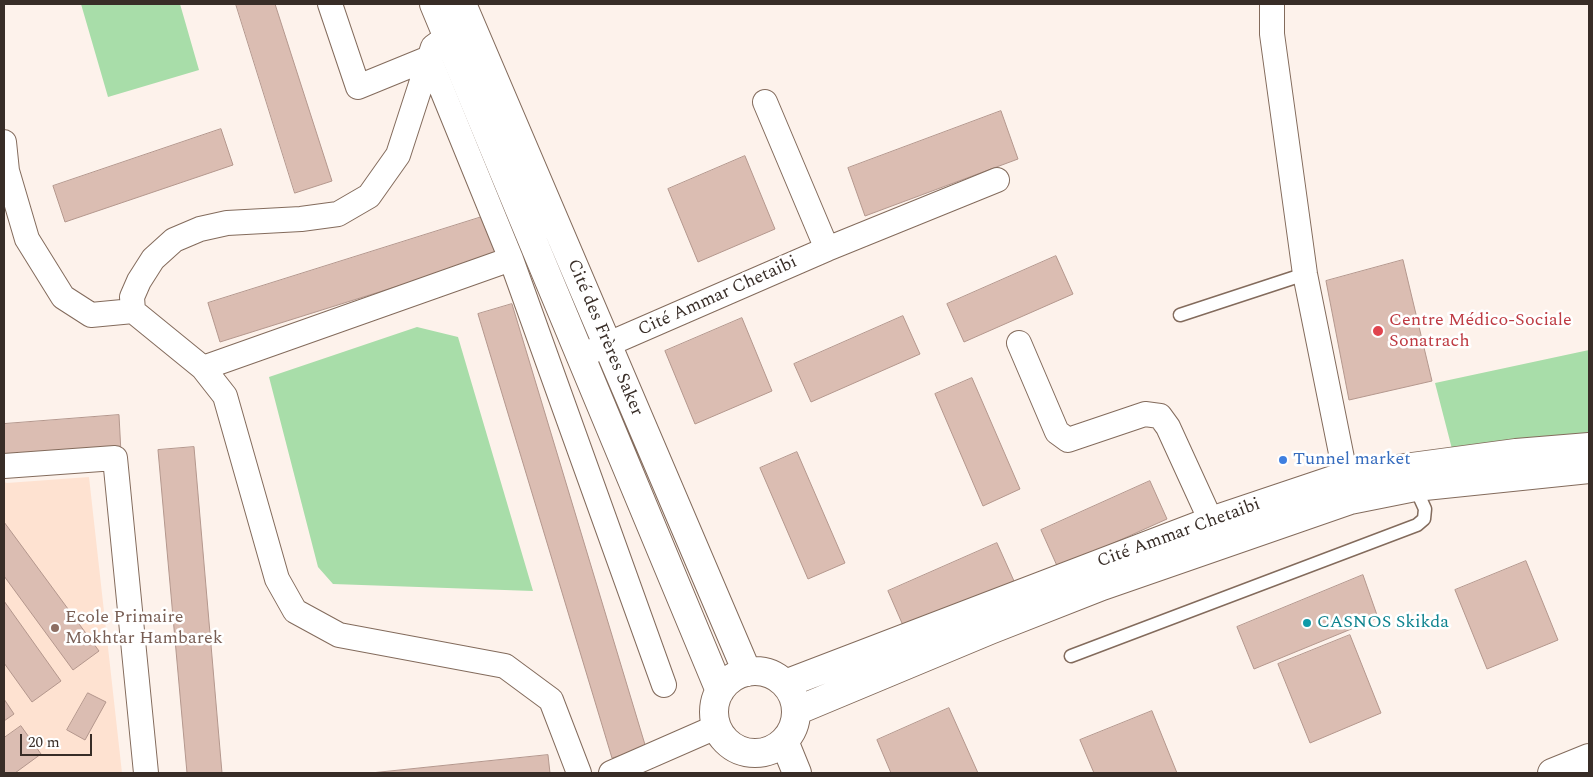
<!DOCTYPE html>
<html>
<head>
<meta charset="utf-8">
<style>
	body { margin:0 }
	#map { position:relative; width:1593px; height:777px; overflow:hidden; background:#fdf2eb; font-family:Spectral,serif }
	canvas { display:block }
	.frame { position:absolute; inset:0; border:5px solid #382d27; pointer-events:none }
	.scale { position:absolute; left:20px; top:734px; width:72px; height:22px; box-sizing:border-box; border:2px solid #382d27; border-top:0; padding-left:6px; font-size:15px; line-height:18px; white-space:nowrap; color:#382d27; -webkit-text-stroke:4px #fff; paint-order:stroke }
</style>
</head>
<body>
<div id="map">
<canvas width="1593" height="777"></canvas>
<div class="frame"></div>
<div class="scale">20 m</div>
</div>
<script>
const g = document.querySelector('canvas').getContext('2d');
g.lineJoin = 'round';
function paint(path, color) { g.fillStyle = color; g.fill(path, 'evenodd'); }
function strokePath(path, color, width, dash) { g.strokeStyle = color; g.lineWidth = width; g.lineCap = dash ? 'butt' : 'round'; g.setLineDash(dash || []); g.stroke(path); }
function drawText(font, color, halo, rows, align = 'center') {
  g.font = font + ' Spectral,serif'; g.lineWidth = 5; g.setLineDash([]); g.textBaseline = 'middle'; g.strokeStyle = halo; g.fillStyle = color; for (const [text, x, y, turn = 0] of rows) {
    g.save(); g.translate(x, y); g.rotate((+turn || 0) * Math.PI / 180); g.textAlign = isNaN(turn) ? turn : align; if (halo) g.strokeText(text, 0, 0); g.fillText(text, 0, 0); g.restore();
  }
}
const built = new Path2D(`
	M89 477 122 773H4V482L7 483Z`);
const green = new Path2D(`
	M81 4H180L199 70 108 97Z
	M417 327 458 337 533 591 333 584 318 567 269 377Z
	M1589 350V434L1452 449 1435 383Z`);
const building = new Path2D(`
	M236 4H275L332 181 295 193Z
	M1001 111 1018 159 865 216 848 168Z
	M221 129 233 165 65 222 53 186Z
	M745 156 775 229 698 262 668 189Z
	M485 216 497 255 220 342 208 303Z
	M1056 256 1073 294 964 342 947 304Z
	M1403 260 1432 381 1349 400 1326 281Z
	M512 304 646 748 612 758 478 314Z
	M903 316 920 354 811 402 794 364Z
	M742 318 772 391 695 424 665 351Z
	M972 378 1020 489 983 506 935 394Z
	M119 415 121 453 4 462V424Z
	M194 447 222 773H187L158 450Z
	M797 452 845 563 808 579 760 468Z
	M1150 481 1167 519 1058 568 1041 530Z
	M4 522 99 651 73 670 4 576Z
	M997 543 1014 581 905 630 888 591Z
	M1526 561 1558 640 1487 669 1455 590Z
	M1363 575 1378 618 1254 669 1237 627Z
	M4 601 61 681 32 702 4 663Z
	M1350 635 1381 713 1310 743 1278 664Z
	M88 693 106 702 85 740 67 730Z
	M4 699 14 714 4 721Z
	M949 708 978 773H891L877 740Z
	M1152 711 1177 773H1094L1080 740Z
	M21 726 41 754 15 773H4V738Z
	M548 755 550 773H371Z`);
const service = new Path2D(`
	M1180 315 1305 274
	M1071 656 1417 525 1424 519 1425 509 1415 487`);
const minor = new Path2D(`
	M1272 4V34L1305 274 1349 493
	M448 36 433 47 398 155 369 196 338 214 301 219 227 223 200 229 174 240 153 259 139 281 132 297 133 311 203 368 225 396 277 579 295 611 339 635 505 666 551 700 579 773
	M765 102 827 249
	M4 142 7 171 27 239 63 297 91 315 133 311
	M511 259 664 685
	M1019 343 1057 432 1068 440 1145 414 1160 416 1168 427 1211 521
	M581 356 827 249 997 180
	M203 368 511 259 429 58 358 87 330 4
	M4 466 115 458 146 773
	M611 773 716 727`);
const secondary = new Path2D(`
	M434 4 720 691
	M462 4 747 672
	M714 712a41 41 0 1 1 82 0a41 41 0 1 1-82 0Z
	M785 684 1211 521 1345 476 1516 453 1589 447
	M796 711 990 630 1102 586 1350 500 1415 487 1589 469
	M784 741 797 773`);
const primary = new Path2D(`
	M1552 773 1589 758`);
const markers = [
	[1378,331,6,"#e0444e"],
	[1283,460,5,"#3f7fe0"],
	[1307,623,5,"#0f9aa8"],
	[55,628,5,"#8d6e63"]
];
const streetNames = [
	["Cité Ammar Chetaibi",718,297,-24],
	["Cité des Frères Saker",604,338,67],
	["Cité Ammar Chetaibi",1179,534,-20]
];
const healthNames = [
	["Centre Médico-Sociale",1389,321],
	["Sonatrach",1389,342]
];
const shopNames = [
	["Tunnel market",1293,460]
];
const educationNames = [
	["Ecole Primaire",65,618],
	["Mokhtar Hambarek",65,639]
];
const cultureNames = [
	["CASNOS Skikda",1317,623]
];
paint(built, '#fee2d1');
paint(green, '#a8dda9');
paint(building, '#dbbdb2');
strokePath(building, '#b4978d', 1);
strokePath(service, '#836b5c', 15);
strokePath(minor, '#836b5c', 26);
strokePath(secondary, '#836b5c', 30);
strokePath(primary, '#836b5c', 30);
strokePath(service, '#fff', 12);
strokePath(minor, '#fff', 24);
strokePath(secondary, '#fff', 28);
strokePath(primary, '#fff', 28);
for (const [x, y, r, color] of markers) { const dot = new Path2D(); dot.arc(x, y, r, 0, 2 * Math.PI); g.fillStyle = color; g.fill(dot); strokePath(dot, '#fff', 2); }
drawText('18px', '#382d27', '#fff', streetNames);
drawText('18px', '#be3a42', '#fff', healthNames, 'left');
drawText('18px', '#366cbe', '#fff', shopNames, 'left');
drawText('18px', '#785e54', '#fff', educationNames, 'left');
drawText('18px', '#0d838f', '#fff', cultureNames, 'left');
</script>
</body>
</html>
